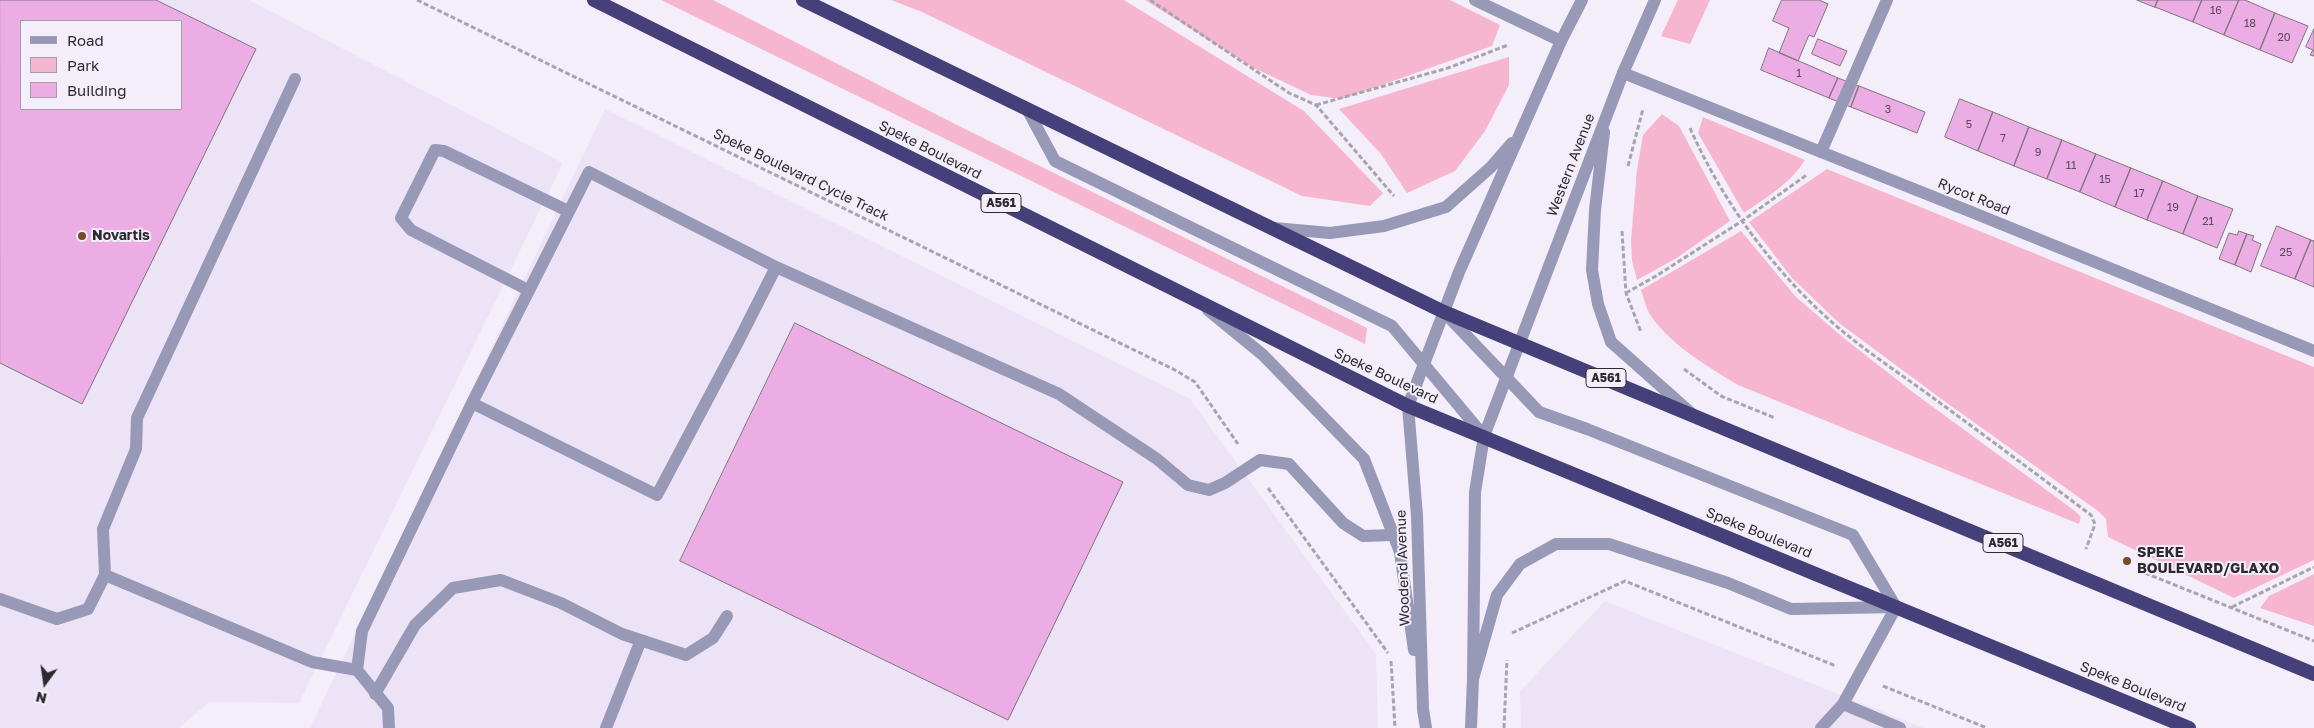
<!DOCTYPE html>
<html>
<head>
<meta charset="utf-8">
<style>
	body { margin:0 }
	#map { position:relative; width:2314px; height:728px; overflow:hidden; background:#f4eefb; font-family:"Golos Text",sans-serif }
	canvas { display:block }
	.legend { position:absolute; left:20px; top:20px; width:162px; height:90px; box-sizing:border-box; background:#f4eefb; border:1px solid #a4a0a9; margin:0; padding:6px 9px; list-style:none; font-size:15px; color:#2c2a2f }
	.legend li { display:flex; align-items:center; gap:10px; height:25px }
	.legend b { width:25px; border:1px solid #a4a0a9 }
	.north { position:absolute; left:20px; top:658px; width:50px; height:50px; -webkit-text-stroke:4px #f4eefb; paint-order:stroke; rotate:194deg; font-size:14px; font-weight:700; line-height:20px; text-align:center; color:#2c2a2f }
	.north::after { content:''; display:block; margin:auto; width:18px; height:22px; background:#2c2a2f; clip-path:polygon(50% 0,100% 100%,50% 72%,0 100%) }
</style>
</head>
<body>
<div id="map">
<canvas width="2314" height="728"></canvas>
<ul class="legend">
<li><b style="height:6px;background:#9898b7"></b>Road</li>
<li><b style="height:14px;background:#f7b6d0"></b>Park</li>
<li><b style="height:14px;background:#ebade4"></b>Building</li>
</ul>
<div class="north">N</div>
</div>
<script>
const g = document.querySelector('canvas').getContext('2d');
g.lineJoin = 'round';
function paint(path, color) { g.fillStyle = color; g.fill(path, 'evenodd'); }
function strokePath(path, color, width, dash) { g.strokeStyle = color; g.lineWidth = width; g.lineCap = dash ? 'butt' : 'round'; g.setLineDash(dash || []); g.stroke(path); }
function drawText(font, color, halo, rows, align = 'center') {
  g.font = font + ' "Golos Text",sans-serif'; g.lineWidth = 4; g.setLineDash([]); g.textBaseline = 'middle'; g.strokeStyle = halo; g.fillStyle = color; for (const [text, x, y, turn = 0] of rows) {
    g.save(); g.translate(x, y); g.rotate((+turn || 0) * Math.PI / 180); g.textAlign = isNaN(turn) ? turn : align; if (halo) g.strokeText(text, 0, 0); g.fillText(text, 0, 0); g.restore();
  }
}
const built = new Path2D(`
	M0 0H249L563 163 299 703 209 702 179 728H0ZM21 21H181V109H21Z
	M605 109 1190 399 1376 654 1378 728H310Z
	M1605 601 1924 728H1521L1520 691Z`);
const green = new Path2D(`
	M661 0H713L955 124 1367 328 1365 344Z
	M891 0H1124L1304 111 1383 193 1370 206 1302 196 922 12Z
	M1145 0H1450L1500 25 1492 46 1342 99 1311 95 1252 67Z
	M1678 0H1710L1690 44 1661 36Z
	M1509 57V85L1485 131 1455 171 1407 193 1381 154 1339 109Z
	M1662 114 1679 126 1730 221 1675 259 1637 280 1632 261 1631 240 1637 170 1643 135Z
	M1703 117 1805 160C1790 184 1767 197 1744 213L1698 133Z
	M1827 169 2314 367V560L2234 598 2108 537 2106 519 2098 511 1940 398 1839 323 1792 278 1749 222Z
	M1741 231 1796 297 1845 339 1914 393 2075 511 2081 517 2079 524 1738 385C1707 366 1672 346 1651 316 1646 309 1644 298 1641 290Z
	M2314 574V626L2260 608 2269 596Z`);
const building = new Path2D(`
	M0 0H156L256 49 82 404 0 363ZM21 21H181V109H21Z
	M1782 0H1819L1828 4 1814 37 1809 35 1798 61 1779 53 1789 28 1773 21Z
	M2137 0H2158L2155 7Z
	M2158 0H2202L2193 22 2155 7Z
	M2202 0H2239L2224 35 2193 22Z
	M2239 0H2245L2275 13 2260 50 2224 35Z
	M2275 13 2308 26 2292 63 2260 50Z
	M2314 29V56L2310 55 2313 50 2306 47Z
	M1818 39 1847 51 1840 66 1812 54Z
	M1769 48 1838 78 1829 98 1761 70Z
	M1838 78 1859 86 1851 107 1829 98Z
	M1859 86 1925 112 1917 133 1851 107Z
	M1960 99 1993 112 1978 151 1945 137Z
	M1993 112 2029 127 2014 166 1978 151Z
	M2029 127 2062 140 2047 179 2014 166Z
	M2062 140 2096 154 2080 192 2047 179Z
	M2096 154 2131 168 2115 207 2080 192Z
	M2131 168 2163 181 2147 220 2115 207Z
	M2163 181 2198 196 2183 234 2147 220Z
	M2198 196 2233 209 2217 248 2183 234Z
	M2277 226 2311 240 2295 279 2261 266Z
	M2239 231 2247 234 2235 265 2219 259 2229 233 2237 235Z
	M2247 234 2254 236 2252 240 2261 244 2251 272 2235 265Z
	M2311 240 2314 241V287L2295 279Z
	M795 323 1123 482 1008 720 680 561Z`);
const path = new Path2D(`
	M417 0 1175 370 1195 382 1238 444
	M1150 0 1289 93 1316 105 1394 196
	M1316 105 1448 68 1508 45
	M1690 128C1724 205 1777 276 1841 330 1871 355 1905 377 1936 400 1988 438 2039 476 2091 515L2095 524 2086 549
	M1628 166 1643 109
	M1622 231 1626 293 1641 332
	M1626 293 1656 276 1742 221 1808 174
	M1684 369 1721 396 1775 418
	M1268 488 1388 653
	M2145 573 2314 641
	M2232 607 2314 567
	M1512 633 1625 581 1836 666
	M1391 661 1395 728
	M1883 686 1987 728
	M1504 728 1507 660`);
const service = new Path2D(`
	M1821 152 1887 0
	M776 267 1059 394 1157 459 1188 485 1209 490 1225 483 1260 460 1289 464 1343 523 1363 536 1393 535
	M528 290 411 230 401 218 435 150 444 151 568 211
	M105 575 103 529 136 449 137 418 295 79
	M0 599 57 619 88 609 105 575 312 662 357 670
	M375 694 415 625 453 588 501 580 561 603 622 634 686 655 713 638 727 616
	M1843 704 1900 728
	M389 728 388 708 357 670 362 631 472 403 589 172 776 267 738 342 657 495 472 403
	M606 728 641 640
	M1821 728 1843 704 1896 607`);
const minor = new Path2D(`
	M1475 0 1561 41
	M1623 73 1969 211 2314 351`);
const tertiary = new Path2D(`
	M1027 109 1055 161 1392 326 1484 436
	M1604 132 1595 210 1592 270 1598 304 1611 342 1691 413
	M1274 228 1330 233 1384 226 1446 207 1491 167 1512 143
	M1208 310 1263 355 1364 459 1400 552 1414 650
	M1444 312 1539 412 1587 429 1853 535 1896 607 1791 609 1728 583 1609 544H1556L1520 564 1497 595 1473 679
	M1426 728 1423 709 1417 516 1408 406 1459 272 1561 41 1582 0
	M1471 728 1473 679 1475 492 1484 436 1623 73 1655 0`);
const trunk = new Path2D(`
	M594 0 1408 406 2189 728
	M803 0 1444 312 2314 674`);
const markers = [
	[82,236,5,"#734c2a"],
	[2127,561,5,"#734c2a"]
];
const numberNames = [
	["16",2216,11],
	["18",2250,24],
	["20",2284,38],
	["1",1799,74],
	["3",1888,110],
	["5",1969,125],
	["7",2003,139],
	["9",2038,153],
	["11",2071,166],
	["15",2105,180],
	["17",2139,194],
	["19",2173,208],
	["21",2208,222],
	["25",2286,253]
];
const shields = [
	[1001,203,40],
	[1606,378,40],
	[2003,543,40]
];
const shieldNames = [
	["A561",1001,203],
	["A561",1606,378],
	["A561",2003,543]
];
const streetNames = [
	["Speke Boulevard",930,150,27],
	["Western Avenue",1571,165,-69],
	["Speke Boulevard Cycle Track",801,175,26],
	["Rycot Road",1974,197,22],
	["Speke Boulevard",1386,376,25],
	["Speke Boulevard",1759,533,22],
	["Woodend Avenue",1403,568,-92],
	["Speke Boulevard",2133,687,22]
];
const poiNames = [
	["Novartis",92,236],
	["SPEKE",2137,553],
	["BOULEVARD/GLAXO",2137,569]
];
paint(built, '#ede3f7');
paint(green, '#f7b6d0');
paint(building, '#ebade4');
strokePath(building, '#80757e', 1);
strokePath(path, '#a8a4ad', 3, [5, 2.5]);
strokePath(service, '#9898b7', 12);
strokePath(minor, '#9898b7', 12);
strokePath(tertiary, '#9898b7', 12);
strokePath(trunk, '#46407a', 14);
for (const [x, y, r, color] of markers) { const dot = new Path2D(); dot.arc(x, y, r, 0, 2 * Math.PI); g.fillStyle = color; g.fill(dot); strokePath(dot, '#f4eefb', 2); }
drawText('11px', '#5c4b5c', null, numberNames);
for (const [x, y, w] of shields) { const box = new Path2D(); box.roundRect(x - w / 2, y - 9.5, w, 19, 4); g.fillStyle = '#f4eefb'; g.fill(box); strokePath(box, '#2c2a2f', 1); }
drawText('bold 12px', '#2c2a2f', null, shieldNames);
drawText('14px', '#2c2a2f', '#f4eefb', streetNames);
drawText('bold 14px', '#2c2a2f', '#f4eefb', poiNames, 'left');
</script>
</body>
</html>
